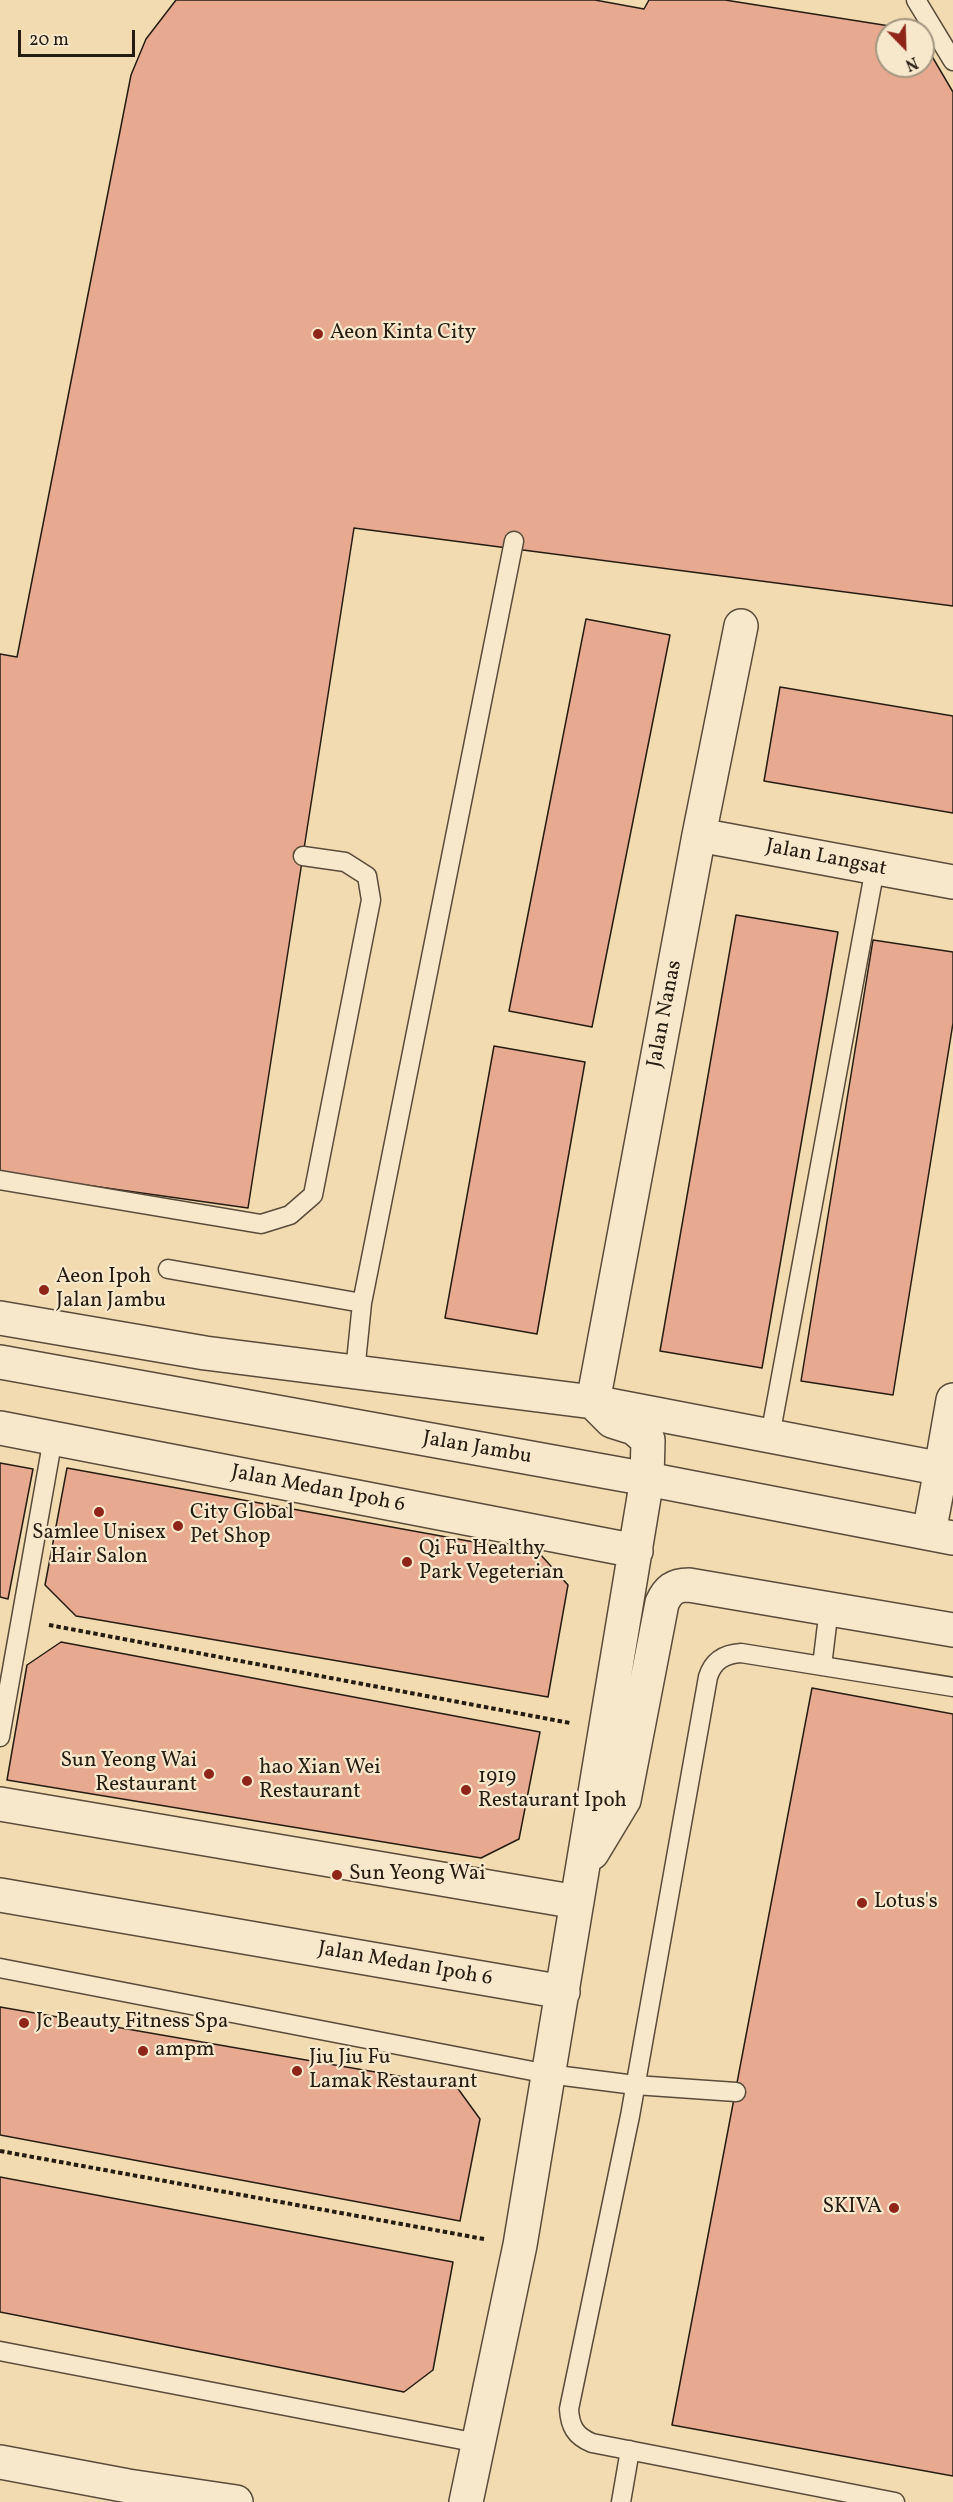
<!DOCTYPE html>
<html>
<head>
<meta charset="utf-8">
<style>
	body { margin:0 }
	#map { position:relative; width:953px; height:2502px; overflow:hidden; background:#f2dbb0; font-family:Vollkorn,serif }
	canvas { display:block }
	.north { position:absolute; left:875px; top:18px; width:60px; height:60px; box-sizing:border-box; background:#f7e8cc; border:2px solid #a39782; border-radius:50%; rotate:157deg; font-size:16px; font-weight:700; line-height:24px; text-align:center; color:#261d12 }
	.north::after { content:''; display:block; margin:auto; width:21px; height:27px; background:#8f2418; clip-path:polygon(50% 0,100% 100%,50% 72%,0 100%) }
	.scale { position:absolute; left:18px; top:30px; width:117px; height:27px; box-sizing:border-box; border:3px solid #261d12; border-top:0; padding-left:8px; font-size:18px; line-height:21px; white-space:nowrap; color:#261d12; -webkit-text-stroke:4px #f7e8cc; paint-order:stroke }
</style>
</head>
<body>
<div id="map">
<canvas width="953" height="2502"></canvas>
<div class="north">N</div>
<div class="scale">20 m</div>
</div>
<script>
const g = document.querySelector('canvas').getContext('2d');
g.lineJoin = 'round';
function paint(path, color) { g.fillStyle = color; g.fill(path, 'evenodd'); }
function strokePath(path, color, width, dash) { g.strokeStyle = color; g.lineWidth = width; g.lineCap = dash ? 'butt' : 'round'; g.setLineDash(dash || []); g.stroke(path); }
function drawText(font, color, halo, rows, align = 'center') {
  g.font = font + ' Vollkorn,serif'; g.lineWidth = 4.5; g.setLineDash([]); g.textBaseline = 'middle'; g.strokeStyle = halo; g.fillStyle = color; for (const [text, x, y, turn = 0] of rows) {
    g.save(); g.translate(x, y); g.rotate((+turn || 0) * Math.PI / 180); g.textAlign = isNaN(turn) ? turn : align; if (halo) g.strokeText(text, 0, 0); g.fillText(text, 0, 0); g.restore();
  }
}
const building = new Path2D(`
	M176 0H595L644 9 649 0H725L915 30H887V66H923V41L953 92V606L354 528 248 1208 0 1173V654L17 657 131 75 146 39Z
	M586 619 670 635 592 1027 509 1011Z
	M780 687 953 716V813L764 781Z
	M736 915 838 932 762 1368 660 1351Z
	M873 940 953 952V1023L893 1395 801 1381Z
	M494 1046 585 1062 537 1334 445 1318Z
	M0 1463 33 1469 8 1599 0 1597Z
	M67 1468 540 1554 568 1585 548 1697 76 1616 45 1585Z
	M61 1642 540 1732 519 1839 481 1858 7 1780 27 1665Z
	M812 1688 953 1714V2476L672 2425Z
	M0 2007 456 2086 480 2119 460 2221 0 2135Z
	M0 2177 453 2262 433 2370 404 2392 0 2312Z`);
const path = new Path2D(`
	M49 1625 570 1723
	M0 2151 484 2239`);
const service = new Path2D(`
	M916 0 953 61
	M0 1180 261 1224 290 1215 313 1195 371 900 367 876 345 862 303 856
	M168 1269 362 1303
	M355 1372 362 1303 514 541
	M770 1436 875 868
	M822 1666 829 1608
	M0 1737 53 1438
	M0 1968 548 2074 635 2085 736 2092
	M0 2351 478 2443
	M621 2502 630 2450
	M895 2502 592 2443C575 2436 570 2426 569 2409L630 2116 708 1677C713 1661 724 1654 741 1653L953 1687`);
const minor = new Path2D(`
	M741 626 699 835 593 1402 953 1471
	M699 835 953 882
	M0 1428 636 1551
	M941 1469 953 1400
	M0 1804 577 1902
	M592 1853 624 1800 662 1603C668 1590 674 1585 689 1585L953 1630
	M0 1895 563 1992
	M0 2462 128 2486 236 2502
	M466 2502 520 2245 647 1479`);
const tertiary = new Path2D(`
	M0 1318 205 1353 593 1402 612 1421 634 1428 648 1440 647 1479
	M0 1362 647 1479 953 1538
	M929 1533 941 1469`);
const markers = [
	[318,334,6,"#8f2418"],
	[44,1290,6,"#8f2418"],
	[99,1512,6,"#8f2418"],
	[178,1526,6,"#8f2418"],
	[407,1562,6,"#8f2418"],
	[209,1774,6,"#8f2418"],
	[247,1781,6,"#8f2418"],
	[466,1790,6,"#8f2418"],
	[337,1875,6,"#8f2418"],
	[862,1903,6,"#8f2418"],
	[24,2023,6,"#8f2418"],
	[143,2051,6,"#8f2418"],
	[297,2071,6,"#8f2418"],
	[894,2208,6,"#8f2418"]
];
const poiNames = [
	["Aeon Kinta City",330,334],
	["Aeon Ipoh",56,1278],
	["Jalan Jambu",56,1302],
	["City Global",190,1514],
	["Pet Shop",190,1538],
	["Samlee Unisex",99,1534,"center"],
	["Hair Salon",99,1558,"center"],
	["Qi Fu Healthy",419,1550],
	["Park Vegeterian",419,1574],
	["Sun Yeong Wai",197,1762,"right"],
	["Restaurant",197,1786,"right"],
	["hao Xian Wei",259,1769],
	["Restaurant",259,1793],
	["1919",478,1778],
	["Restaurant Ipoh",478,1802],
	["Sun Yeong Wai",349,1875],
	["Lotus's",874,1903],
	["Jc Beauty Fitness Spa",36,2023],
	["ampm",155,2051],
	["Jiu Jiu Fu",309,2059],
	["Lamak Restaurant",309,2083],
	["SKIVA",882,2208,"right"]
];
const streetNames = [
	["Jalan Langsat",826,859,11],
	["Jalan Nanas",666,1014,-79],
	["Jalan Jambu",477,1449,10],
	["Jalan Medan Ipoh 6",318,1490,11],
	["Jalan Medan Ipoh 6",405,1965,10]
];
paint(building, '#e7a990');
strokePath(building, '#261d12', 1.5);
strokePath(service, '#594c3a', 21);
strokePath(minor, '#594c3a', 36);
strokePath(tertiary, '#594c3a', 36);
strokePath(path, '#261d12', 4, [4.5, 3]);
strokePath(service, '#f7e8cc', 18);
strokePath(minor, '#f7e8cc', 33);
strokePath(tertiary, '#f7e8cc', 33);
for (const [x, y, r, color] of markers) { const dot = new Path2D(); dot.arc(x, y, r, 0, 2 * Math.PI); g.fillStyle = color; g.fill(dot); strokePath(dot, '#f7e8cc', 2); }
drawText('21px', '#261d12', '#f7e8cc', poiNames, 'left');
drawText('21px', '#261d12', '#f7e8cc', streetNames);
</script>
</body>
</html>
